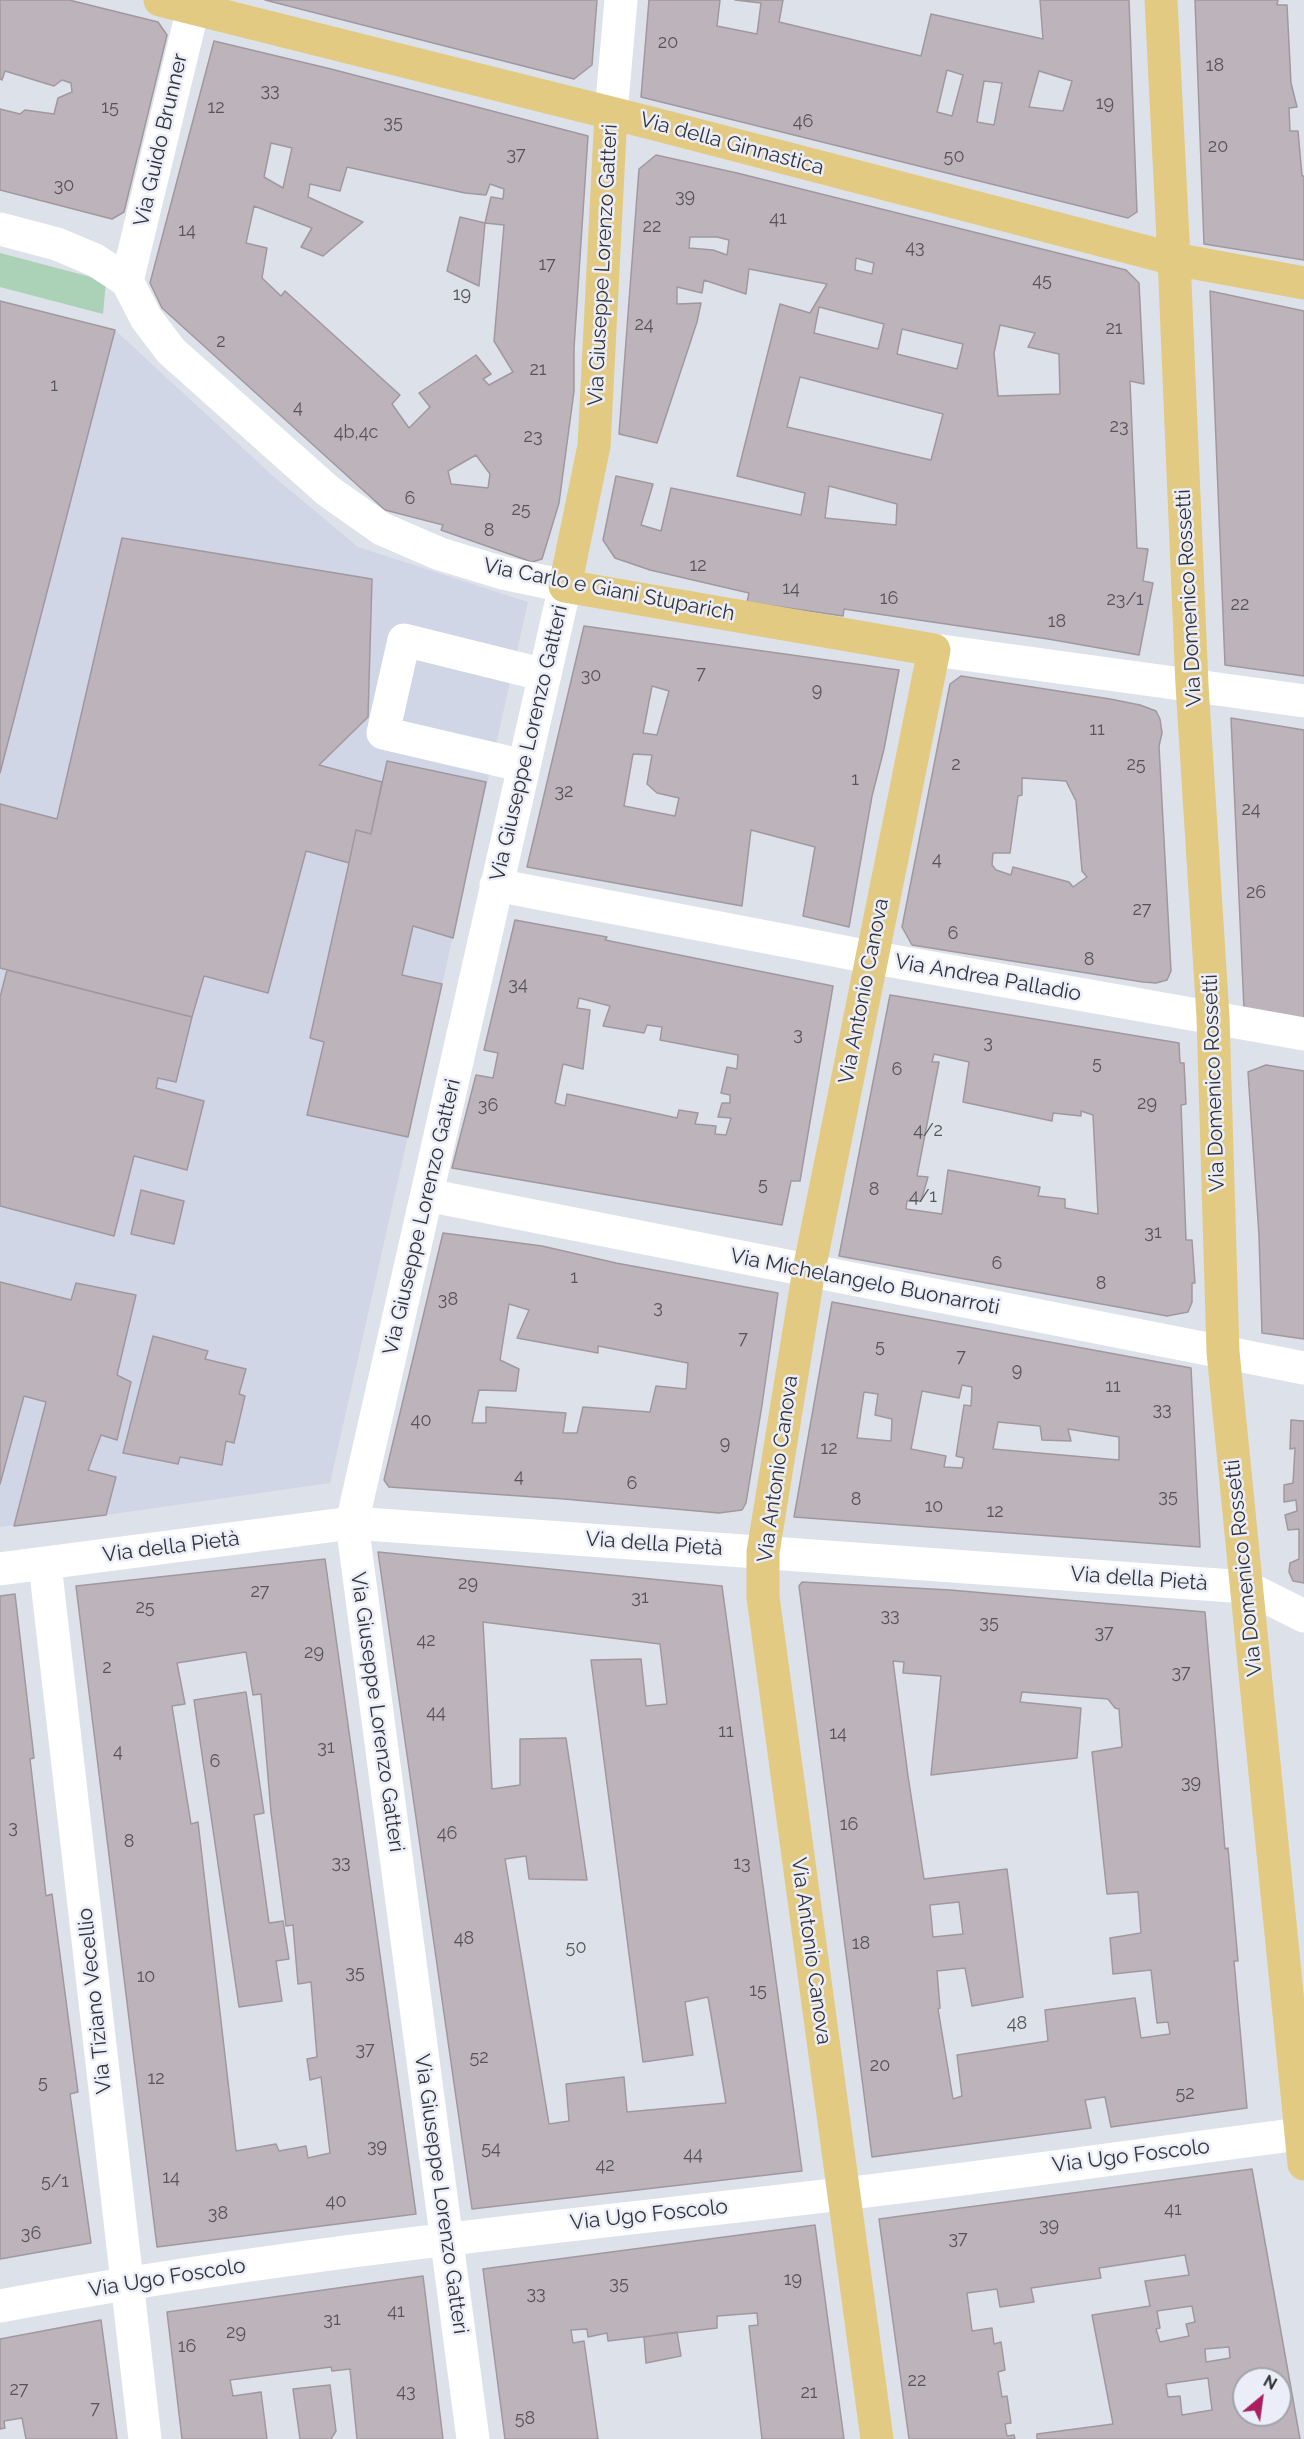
<!DOCTYPE html>
<html>
<head>
<meta charset="utf-8">
<style>
	body { margin:0 }
	#map { position:relative; width:1304px; height:2439px; overflow:hidden; background:#dde1ea; font-family:Raleway,sans-serif }
	canvas { display:block }
	.north { position:absolute; left:1232px; top:2367px; width:60px; height:60px; box-sizing:border-box; background:#ebeef8; border:2px solid #a1a4ab; border-radius:50%; rotate:29deg; font-size:16px; font-weight:700; line-height:24px; text-align:center; color:#333438 }
	.north::after { content:''; display:block; margin:auto; width:21px; height:27px; background:#ab1f60; clip-path:polygon(50% 0,100% 100%,50% 72%,0 100%) }
</style>
</head>
<body>
<div id="map">
<canvas width="1304" height="2439"></canvas>
<div class="north">N</div>
</div>
<script>
const g = document.querySelector('canvas').getContext('2d');
g.lineJoin = 'round';
function paint(path, color) { g.fillStyle = color; g.fill(path, 'evenodd'); }
function strokePath(path, color, width, dash) { g.strokeStyle = color; g.lineWidth = width; g.lineCap = dash ? 'butt' : 'round'; g.setLineDash(dash || []); g.stroke(path); }
function drawText(font, color, halo, rows, align = 'center') {
  g.font = font + ' Raleway,sans-serif'; g.lineWidth = 5; g.setLineDash([]); g.textBaseline = 'middle'; g.strokeStyle = halo; g.fillStyle = color; for (const [text, x, y, turn = 0] of rows) {
    g.save(); g.translate(x, y); g.rotate((+turn || 0) * Math.PI / 180); g.textAlign = isNaN(turn) ? turn : align; if (halo) g.strokeText(text, 0, 0); g.fillText(text, 0, 0); g.restore();
  }
}
const built = new Path2D(`
	M0 301 115 330 273 476 358 547 528 602 330 1483 106 1515 0 1527Z`);
const green = new Path2D(`
	M0 253 106 281 103 314 0 287Z`);
const building = new Path2D(`
	M0 0H69L158 22 167 35 124 212 112 219 0 190V109L20 114 25 110 54 114 58 98 72 92 71 83 62 80 54 86 5 71 2 80 0 79Z
	M265 0H597L592 65 574 79Z
	M649 0H720L717 26 757 34 761 3 735 0H783L779 22 921 56 931 14 1043 39 1040 0H1129L1137 212 1128 218 641 97ZM947 70 963 75 952 116 937 112ZM1039 71 1072 81 1063 111 1029 107ZM984 81 1002 83 994 125 977 122Z
	M1195 0H1278L1277 5H1287L1291 83 1297 107 1289 108 1290 131H1298L1302 176H1304V260L1204 244Z
	M214 41 331 69 588 136 574 348V391L559 503 542 559 532 562 441 530 443 525 385 510 162 308 150 283ZM271 143 292 148 283 188 264 177ZM347 167 465 193 486 195 490 184 504 189 503 199 491 197 485 223 504 225 494 341 513 372 489 385 483 379 491 374 476 355 419 393 430 407 409 428 392 404 400 395 285 291 281 296 262 278 267 248 246 243 254 206 312 228 301 247 323 256 363 222 308 197 310 184 340 191ZM476 455 490 474 488 488 451 484 448 471Z
	M656 155 737 173 1126 270 1139 283 1144 384 1130 381 1137 548 1148 549 1143 581 1153 583 1139 655 1048 639 844 609 843 616 747 602 749 593 650 570 615 558 603 540 616 476 653 484 641 525 661 531 671 488 801 515 805 493 737 476 780 304 810 313 827 284 749 269 746 294 704 280 702 293 677 287V304L701 303 697 322 657 443 619 434 639 169ZM690 237H717L729 240 727 255 713 250 689 248ZM856 258 874 263 872 274 855 270ZM819 307 884 324 878 349 814 333ZM1000 325 1035 333 1028 347 1059 354 1060 394 998 396 994 353ZM902 329 963 344 957 369 897 354ZM800 377 943 414 931 460 787 427ZM829 486 897 504 896 525 825 518Z
	M460 217 485 223 479 286 447 271Z
	M1210 291 1304 311V676L1225 665Z
	M0 301 115 330 0 773Z
	M122 538 372 579 368 717 319 765 382 782 371 834 356 830 349 863 306 851 268 993 204 976 192 1017 0 968V804L57 819Z
	M584 626 899 670 884 749 872 796 849 927 803 916 815 847 751 830 742 906 527 867ZM652 686 669 691 657 735 643 733ZM633 754 652 755 647 784 657 793 679 798 675 816 624 806Z
	M961 676 1110 699 1140 705 1156 711 1160 719 1162 733 1159 746 1171 971 1167 980 1156 983 1143 982 912 945 902 927 950 684ZM1022 778 1066 781 1076 801 1082 871 1087 877 1073 887 1069 882 1013 867 1011 875 996 870 992 865 993 853H1010L1018 796 1022 795Z
	M1231 718 1304 730V1018L1244 1009Z
	M387 761 486 782 453 938 413 926 402 975 442 984 408 1137 307 1115 324 1042 310 1038 349 863 356 830 371 834Z
	M515 920 607 937 605 940 833 986 800 1181H791L782 1225 452 1168 476 1075 493 1078 498 1053 484 1050ZM579 998 610 1006 603 1026 644 1033 647 1025 662 1027 660 1040 738 1055 737 1069 727 1067 721 1093 730 1095V1103H722L718 1117 731 1118 726 1135 715 1134 716 1126 695 1124 698 1113 679 1110 677 1118 567 1094 565 1106 555 1103 563 1064 583 1069 590 1010 577 1008Z
	M7 970 192 1017 176 1082 158 1078 156 1088 204 1101 187 1170 134 1156 114 1236 0 1206V997Z
	M890 995 1179 1043 1180 1063H1184L1186 1104 1181 1105 1186 1240H1192L1195 1283H1192V1302L1188 1312 1167 1316 839 1256ZM934 1054 969 1062 963 1102 1052 1121 1053 1113 1081 1116V1111L1093 1115 1098 1214 1065 1208V1199L1038 1196 1040 1187 948 1170 942 1214 906 1209 907 1201H921L928 1177 917 1176 939 1062H932Z
	M1266 1065 1304 1071V1339L1262 1333 1259 1235 1248 1072Z
	M141 1190 184 1201 174 1244 131 1234Z
	M443 1233 542 1246 616 1263 778 1293 762 1405 746 1503 742 1510 719 1513 564 1499 389 1487 384 1480ZM509 1304 529 1310 517 1338 598 1353V1346L688 1363 686 1389 656 1386 650 1412 583 1407 577 1433H563L566 1413 486 1407V1423H472L479 1390 516 1391 519 1369 500 1360Z
	M0 1282 71 1300 76 1283 136 1295 117 1375 131 1382 117 1440 101 1435 88 1470 116 1477 106 1515 14 1526 46 1402 24 1396 0 1484Z
	M832 1302 1191 1368 1200 1547 794 1517ZM962 1385 972 1387 971 1406 964 1405 956 1456 964 1458 962 1468 944 1467 946 1456 911 1449 922 1391 959 1398ZM864 1392 878 1394 875 1415 892 1419 891 1441 857 1438ZM998 1422 1040 1426 1042 1440 1071 1441 1068 1429 1119 1437V1460L993 1449Z
	M153 1336 208 1351 205 1359 246 1369 239 1394 245 1396 234 1443 226 1441 222 1465 180 1457 178 1464 123 1453Z
	M1291 1420 1304 1421V1583L1293 1581 1289 1572 1290 1563 1299 1559V1529L1288 1530 1285 1515 1297 1511 1296 1500 1284 1502V1485L1293 1483 1295 1448 1290 1449Z
	M378 1552 722 1586 802 2171 472 2209ZM483 1622 660 1644 667 1704 646 1706 641 1659 591 1660 643 2062 693 2055 685 2002 708 1997 726 2103 627 2112 624 2077 566 2084 569 2121 549 2124 505 1859 526 1856 529 1879 587 1880 566 1738 520 1739V1785L492 1789Z
	M325 1559 416 2214 157 2247 76 1586ZM246 1652 253 1695 261 1694 271 1812 286 1926 293 1925 298 1984 311 1982 317 2057 307 2059 310 2080 321 2077 330 2153 308 2158 306 2146 279 2151 276 2144 236 2151 198 1822 191 1824 172 1706 185 1704 177 1663Z
	M802 1582 950 1590 1205 1612 1225 1849 1228 1848 1238 1961H1234L1247 2108 1111 2127 1105 2097 1085 2100 1091 2128 872 2157 799 1586ZM893 1661 904 1662 903 1673 941 1676 931 1775 1077 1758 1081 1708 1020 1702 1022 1692 1108 1699 1115 1708 1119 1709 1122 1747 1092 1752 1107 1894 1138 1892 1141 1933 1110 1938 1113 1974 1151 1970 1157 2023 1168 2022 1170 2034 1141 2038 1135 1998 1045 2010 1048 2041 957 2055 962 2096 953 2099 938 2009 940 2008 937 1971 965 1968 972 2006 1023 1997 1007 1869 924 1879 908 1776ZM959 1902 963 1934 933 1937 930 1905Z
	M15 1594 34 1758 30 1759 46 1896 52 1894 78 2092 70 2094 91 2243 0 2259V1596Z
	M246 1692 264 1813 254 1815 269 1923 283 1921 289 1959 276 1961 282 2001 239 2007 194 1700Z
	M1252 2169 1300 2439H1037V2434L1113 2424 1092 2315 1150 2306 1145 2281 1189 2275 1185 2255 1099 2268 1101 2278 1031 2288 1034 2302 1000 2307 997 2289 967 2293 972 2331 992 2328 994 2344 1001 2342 1005 2370 998 2372 1002 2397 1007 2396 1011 2423 1005 2424 1007 2436 1014 2435 1015 2439H909L879 2219ZM1192 2306 1195 2322 1186 2324 1189 2336 1160 2342 1156 2329 1160 2328 1157 2311ZM1229 2347 1230 2358 1206 2362 1205 2349ZM1208 2378 1212 2410 1182 2415 1180 2396 1168 2397 1166 2384ZM1244 2379H1280V2415H1244Z
	M815 2225 844 2439H762L749 2326 758 2325 757 2313 717 2316V2328L608 2341 607 2333 588 2337 587 2329 571 2330 573 2343 584 2341 598 2439H505L483 2269Z
	M423 2276 443 2439H357L350 2369 332 2371 331 2367 230 2380 233 2396 261 2392 267 2439H182L167 2312Z
	M101 2320 117 2439H26L22 2418 4 2421 5 2428 0 2429V2339Z
	M677 2332 681 2356 646 2363 644 2337Z
	M330 2385 336 2431 331 2439H300L293 2389Z`);
const minor = new Path2D(`
	M611 113 621 0
	M0 229 57 244 95 260 127 281
	M127 281 146 318 171 351 328 491 382 529 440 554 503 573 565 586 352 1523 473 2439
	M127 281 195 0
	M934 650 1304 701
	M524 766 383 733 404 640 545 675
	M496 885 870 957 1304 1034
	M427 1195 1304 1368
	M45 1564 145 2439
	M0 1569 352 1523 1246 1587 1304 1616
	M0 2306C279 2253 561 2227 842 2194 995 2176 1147 2154 1299 2134`);
const major = new Path2D(`
	M160 0 647 122 1174 259 1304 283
	M1161 0 1174 259 1192 685 1213 1017 1223 1352 1304 2164
	M611 113 594 446 565 586 934 650 809 1270 763 1552V1597L877 2439`);
const numberNames = [
	["20",668,43],
	["18",1215,66],
	["33",270,91],
	["19",1105,104],
	["15",110,108],
	["12",216,108],
	["46",803,122],
	["35",393,123],
	["20",1218,147],
	["37",516,155],
	["50",954,157],
	["30",64,186],
	["39",685,197],
	["41",778,219],
	["22",652,227],
	["14",187,231],
	["43",915,248],
	["17",547,265],
	["45",1042,281],
	["19",462,295],
	["24",644,325],
	["21",1114,329],
	["2",221,342],
	["21",538,370],
	["1",54,386],
	["4",298,408],
	["23",1119,427],
	["4b,4c",356,433],
	["23",533,437],
	["6",410,499],
	["25",521,510],
	["8",489,531],
	["12",698,566],
	["14",791,589],
	["16",889,599],
	["23/1",1125,600],
	["22",1240,605],
	["18",1057,622],
	["7",701,674],
	["30",591,676],
	["9",817,691],
	["11",1097,730],
	["2",956,765],
	["25",1136,765],
	["1",855,780],
	["32",564,792],
	["24",1251,810],
	["4",937,860],
	["26",1256,893],
	["27",1142,910],
	["6",953,934],
	["8",1089,960],
	["34",518,985],
	["3",798,1035],
	["3",988,1043],
	["5",1097,1064],
	["6",897,1070],
	["29",1147,1104],
	["36",488,1106],
	["4/2",928,1131],
	["5",763,1185],
	["8",874,1190],
	["4/1",923,1197],
	["31",1153,1233],
	["6",997,1264],
	["1",574,1278],
	["8",1101,1284],
	["38",448,1300],
	["3",658,1308],
	["7",743,1339],
	["5",880,1347],
	["7",961,1357],
	["9",1017,1371],
	["11",1113,1387],
	["33",1162,1410],
	["40",421,1421],
	["9",725,1444],
	["12",829,1449],
	["4",519,1477],
	["6",632,1484],
	["35",1168,1497],
	["8",856,1500],
	["10",934,1507],
	["12",995,1512],
	["29",468,1584],
	["27",260,1592],
	["31",640,1598],
	["25",145,1608],
	["33",890,1616],
	["35",989,1623],
	["37",1104,1633],
	["42",426,1641],
	["29",314,1653],
	["2",107,1668],
	["37",1181,1673],
	["44",436,1713],
	["11",726,1732],
	["14",838,1734],
	["31",326,1748],
	["4",118,1752],
	["6",215,1762],
	["39",1191,1783],
	["16",849,1825],
	["3",13,1828],
	["46",447,1834],
	["8",129,1842],
	["33",341,1863],
	["13",742,1864],
	["48",464,1939],
	["18",861,1944],
	["50",576,1948],
	["35",355,1973],
	["10",146,1977],
	["15",758,1991],
	["48",1017,2024],
	["37",365,2050],
	["52",479,2058],
	["20",880,2066],
	["12",156,2079],
	["5",43,2083],
	["52",1185,2094],
	["39",377,2147],
	["54",491,2149],
	["44",693,2155],
	["42",605,2166],
	["14",171,2178],
	["5/1",55,2182],
	["40",336,2202],
	["41",1173,2210],
	["38",218,2214],
	["39",1049,2226],
	["36",31,2234],
	["37",958,2239],
	["19",793,2280],
	["35",619,2284],
	["33",536,2294],
	["41",396,2312],
	["31",332,2320],
	["29",236,2333],
	["16",187,2347],
	["22",917,2381],
	["27",19,2390],
	["43",406,2392],
	["21",809,2393],
	["7",95,2409],
	["58",525,2419]
];
const streetNames = [
	["Via Guido Brunner",161,140,-77],
	["Via della Ginnastica",732,144,15],
	["Via Giuseppe Lorenzo Gatteri",603,265,-87],
	["Via Carlo e Giani Stuparich",609,590,11],
	["Via Domenico Rossetti",1189,598,-93],
	["Via Giuseppe Lorenzo Gatteri",529,743,-77],
	["Via Andrea Palladio",988,978,10],
	["Via Antonio Canova",864,991,-79],
	["Via Domenico Rossetti",1214,1083,-92],
	["Via Giuseppe Lorenzo Gatteri",422,1217,-77],
	["Via Michelangelo Buonarroti",865,1282,11],
	["Via Antonio Canova",778,1469,-82],
	["Via della Pietà",654,1544,4],
	["Via della Pietà",171,1547,-7],
	["Via Domenico Rossetti",1244,1568,-96],
	["Via della Pietà",1139,1579,4],
	["Via Giuseppe Lorenzo Gatteri",377,1712,82],
	["Via Antonio Canova",811,1951,82],
	["Via Tiziano Vecellio",95,2001,-96],
	["Via Ugo Foscolo",1131,2156,-7],
	["Via Giuseppe Lorenzo Gatteri",441,2194,82],
	["Via Ugo Foscolo",649,2215,-6],
	["Via Ugo Foscolo",167,2278,-9]
];
paint(built, '#d1d6e7');
paint(green, '#abd1b6');
paint(building, '#bdb4bb');
strokePath(building, '#a1989f', 1.5);
strokePath(minor, '#fff', 33);
strokePath(major, '#e3ca82', 33);
drawText('18px', '#565459', null, numberNames);
drawText('21px', '#333438', '#ebeef8', streetNames);
</script>
</body>
</html>
